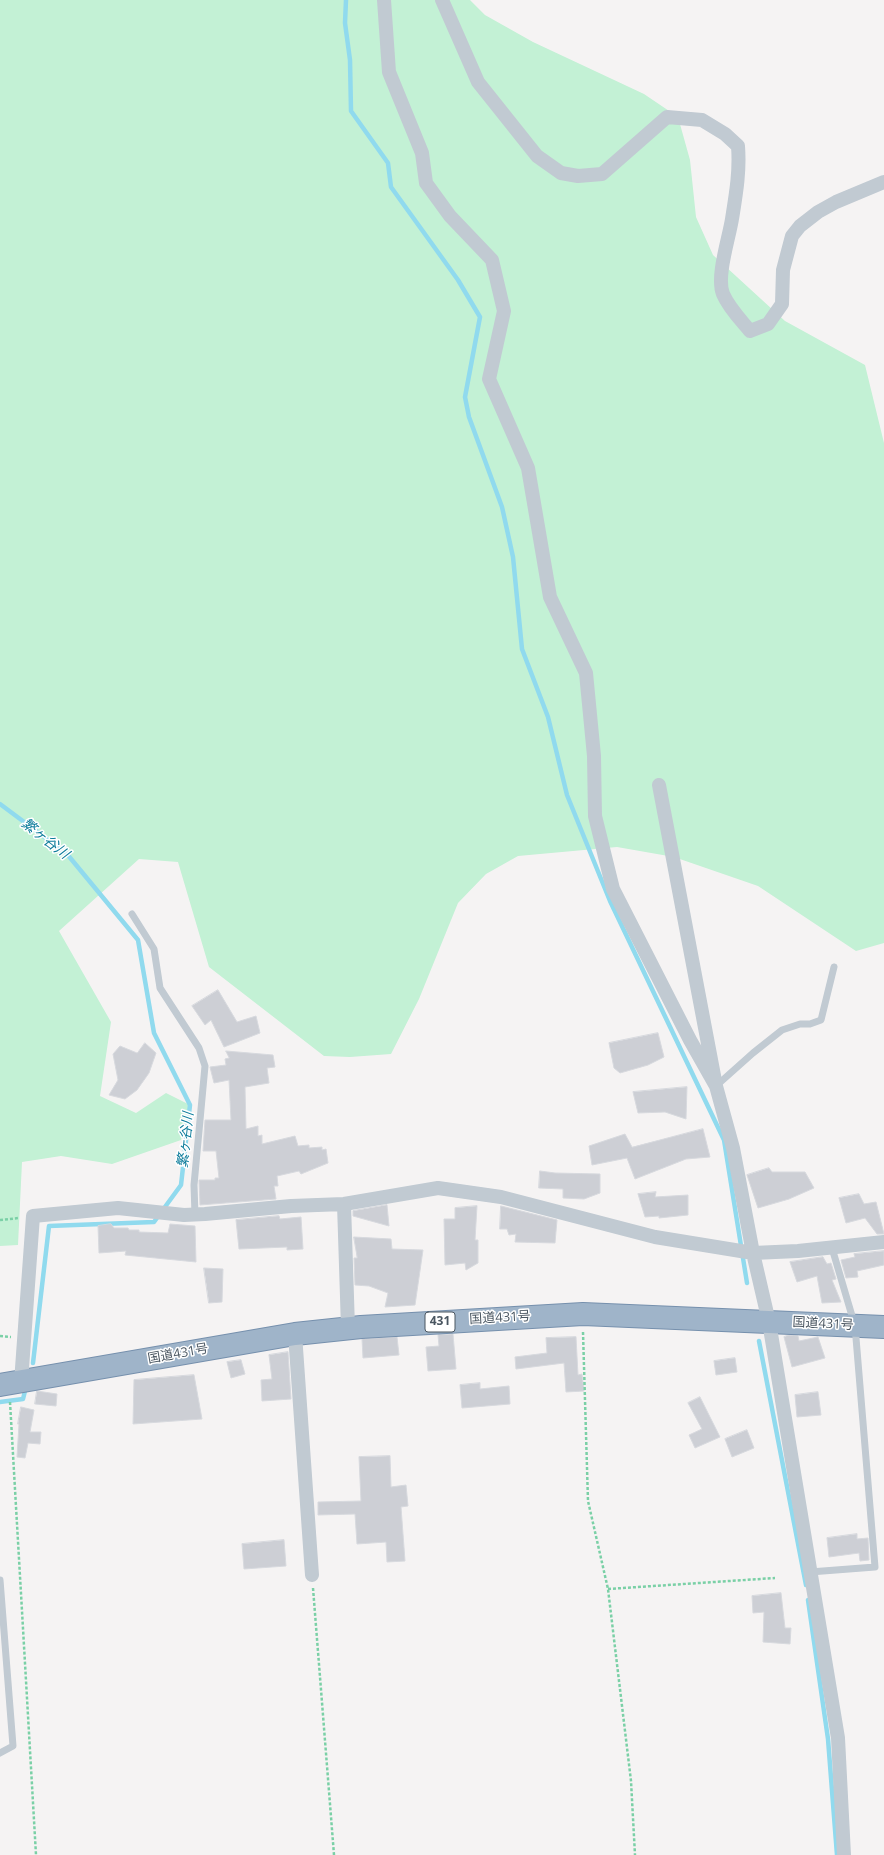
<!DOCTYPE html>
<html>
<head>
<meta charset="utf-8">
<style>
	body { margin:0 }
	canvas { display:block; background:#f5f3f3 }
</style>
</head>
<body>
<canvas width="884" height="1855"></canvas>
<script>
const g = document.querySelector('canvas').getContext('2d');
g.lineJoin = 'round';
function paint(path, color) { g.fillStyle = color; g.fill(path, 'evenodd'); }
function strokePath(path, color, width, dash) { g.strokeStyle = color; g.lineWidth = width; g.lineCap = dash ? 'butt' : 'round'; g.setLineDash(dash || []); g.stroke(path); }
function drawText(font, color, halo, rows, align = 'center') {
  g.font = font + ' "Open Sans","Noto Sans JP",sans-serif'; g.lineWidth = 3; g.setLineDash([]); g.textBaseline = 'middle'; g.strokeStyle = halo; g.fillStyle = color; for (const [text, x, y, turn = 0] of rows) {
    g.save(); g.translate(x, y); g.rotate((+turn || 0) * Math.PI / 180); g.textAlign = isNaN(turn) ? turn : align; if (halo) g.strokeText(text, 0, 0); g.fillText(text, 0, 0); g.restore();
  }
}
const green = new Path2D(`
	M0 0H470L485 15 533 42 644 94 678 117 690 160 696 217 713 255 785 321 865 365 884 443V943L856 951 758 886 674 857 617 847 518 856 486 874 458 903 419 999 391 1054 350 1057 324 1056 209 967 178 862 139 859 59 931 111 1022 100 1096 136 1113 166 1093 190 1105 181 1140 112 1164 61 1156 22 1162 18 1245 0 1246Z`);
const stream = new Path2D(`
	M346 0 345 23 350 60 351 111 388 163 391 187 458 280 480 317 465 397 469 417 502 507 513 557 522 649 548 717 567 795 610 901 724 1140 747 1283
	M0 804 67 854 138 940 154 1033 190 1105 181 1185 154 1222 49 1226 33 1363
	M759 1341 806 1585
	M0 1402 23 1399 25 1391
	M808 1600 828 1739 837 1855`);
const building = new Path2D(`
	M218 990 237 1022 256 1016 260 1033 224 1047 211 1020 205 1025 192 1006Z
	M658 1033 664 1057 648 1065 620 1073 614 1068 609 1043Z
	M145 1043 156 1053 149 1073 137 1090 125 1099 109 1095 118 1080 113 1054 120 1046 137 1053Z
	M226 1051 273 1055 275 1067 267 1068 269 1083 245 1087 246 1129 258 1126V1136L262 1135V1144L295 1136 298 1146 309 1145V1148L322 1147V1150L326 1149 328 1163 301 1174 299 1171 277 1176 278 1186H274L276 1199 200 1205 199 1180H215V1178H219L216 1151H203L205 1120H231L229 1080 214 1083 210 1067 226 1065 225 1059 229 1058Z
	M687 1087 686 1119 665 1112 638 1113 633 1092Z
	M703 1129 710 1157 686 1159 635 1179 627 1158 592 1165 589 1146 625 1134 632 1147Z
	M769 1168 772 1172H805L814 1188 789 1199 758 1208 747 1175Z
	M540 1171 555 1173 600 1174V1193L584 1199 563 1198V1189L539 1188Z
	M656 1192 655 1197 688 1195V1215L659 1218V1216L645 1217 638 1194Z
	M859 1194 864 1204 876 1202 884 1234H877L865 1218 846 1223 839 1198Z
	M387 1205 389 1226 353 1216V1211Z
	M477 1206 475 1240H478V1263L466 1270 465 1263 445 1265 444 1219H455V1208Z
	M501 1206 557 1220 555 1243 515 1242 516 1234 509 1235 507 1229H500Z
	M279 1216 280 1219 301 1217 303 1249 287 1250V1247L239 1249 236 1220Z
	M111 1224 114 1228H128L129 1230H139V1232L168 1233 170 1224 195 1226 196 1262 125 1255 126 1251 99 1253 98 1226Z
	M354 1237 391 1239 392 1249 423 1250 415 1305 385 1307 388 1293 369 1286 355 1285 354 1258H357Z
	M884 1251V1265L857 1271 858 1277 846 1278 841 1260 855 1257 854 1254Z
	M823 1257 827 1264 831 1263 836 1279 832 1280 841 1302 822 1303 817 1276 797 1282 790 1262Z
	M204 1268 223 1269 222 1302 209 1303Z
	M453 1334 456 1369 428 1371 426 1347 439 1346 438 1335Z
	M789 1335 798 1336 799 1341 818 1337 825 1358 792 1367 784 1337Z
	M397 1337 399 1355 363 1358 362 1339Z
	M576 1337 578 1375 582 1374 584 1391 566 1392 564 1363 516 1369 515 1357 547 1353 546 1338Z
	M288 1352 291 1399 262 1401 261 1380 272 1379 269 1355Z
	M735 1358 737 1372 716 1375 714 1361Z
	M241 1360 245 1374 231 1378 227 1362Z
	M194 1375 202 1419 133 1424 134 1380Z
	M480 1383V1389L509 1386 510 1404 462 1408 460 1385Z
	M37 1391 57 1394 56 1406 35 1404Z
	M818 1392 821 1415 797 1417 795 1395Z
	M700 1397 720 1437 695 1448 689 1435 702 1429 688 1403Z
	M21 1407 34 1410 30 1432H41L40 1444 28 1443 25 1458 17 1457 19 1424H18Z
	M747 1430 754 1448 732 1457 725 1439Z
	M390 1456 391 1487 406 1485 408 1506 401 1507 405 1561 387 1562 386 1542 357 1544 355 1514 318 1515V1502L361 1501 359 1457Z
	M857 1534V1539L868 1538 869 1560 860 1561 859 1553 829 1557 827 1538Z
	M284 1540 286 1566 244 1569 242 1544Z
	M781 1593 785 1628H791L790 1644 763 1642 764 1612 753 1613 752 1596Z`);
const path = new Path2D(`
	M0 1220 19 1218
	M583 1332 588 1501 608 1589 631 1781 635 1855
	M0 1336 11 1337
	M10 1402 36 1855
	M313 1588 334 1855
	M608 1589 775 1578`);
const service = new Path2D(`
	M132 914 154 949 160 988 199 1048 205 1066 194 1185 195 1215
	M716 1086 753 1053 782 1030 800 1024H810L821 1020 834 967
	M810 1572 875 1567 855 1326 832 1248
	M0 1580 13 1746 0 1753`);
const minor = new Path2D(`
	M384 0 389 72 422 153 426 183 450 216 492 260 504 311 489 379 528 468 550 597 586 673 594 756 595 816 613 889 690 1040 716 1086
	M442 0 478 82 537 156 561 173 578 176 602 174 667 117 702 120 725 134 738 146C740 171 736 194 732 219 729 238 716 277 723 294 729 308 740 319 750 331L768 324 782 304 783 270 792 236 800 226 818 212 836 202 884 182
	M659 785 716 1086 733 1148 753 1253 769 1322 838 1738 844 1855
	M344 1204 348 1328
	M295 1334 312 1575
	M21 1382 33 1216 118 1208 184 1215 205 1214 291 1206 344 1204 438 1188 501 1197 655 1237 753 1253 798 1251 884 1242`);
const trunk = new Path2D(`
	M0 1385 295 1334 361 1327 583 1314 884 1327`);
const shields = [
	[440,1322,30]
];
const shieldNames = [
	["431",440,1322]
];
const streetNames = [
	["国道431号",500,1318,-3],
	["国道431号",823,1324,3],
	["国道431号",178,1354,-10]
];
const waterNames = [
	["繁ヶ谷川",45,839,38],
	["繁ヶ谷川",186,1140,-84]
];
paint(green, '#c3f1d5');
strokePath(stream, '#90daee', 4.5);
paint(building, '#cdcfd5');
strokePath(building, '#d7d9de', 1);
strokePath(trunk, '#7690ad', 24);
strokePath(path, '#7ad0a6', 2.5, [3, 2]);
strokePath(service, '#c1cad2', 7);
strokePath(minor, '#c1cad2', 14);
strokePath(trunk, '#9fb4c9', 22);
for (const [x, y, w] of shields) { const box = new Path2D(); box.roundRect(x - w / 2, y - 10, w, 20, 3); g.fillStyle = '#fff'; g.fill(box); strokePath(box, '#4a5661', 1); }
drawText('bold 12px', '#4a5661', null, shieldNames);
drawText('13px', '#4a5661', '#fff', streetNames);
drawText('italic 14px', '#0c7c9b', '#fff', waterNames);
</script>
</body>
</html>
